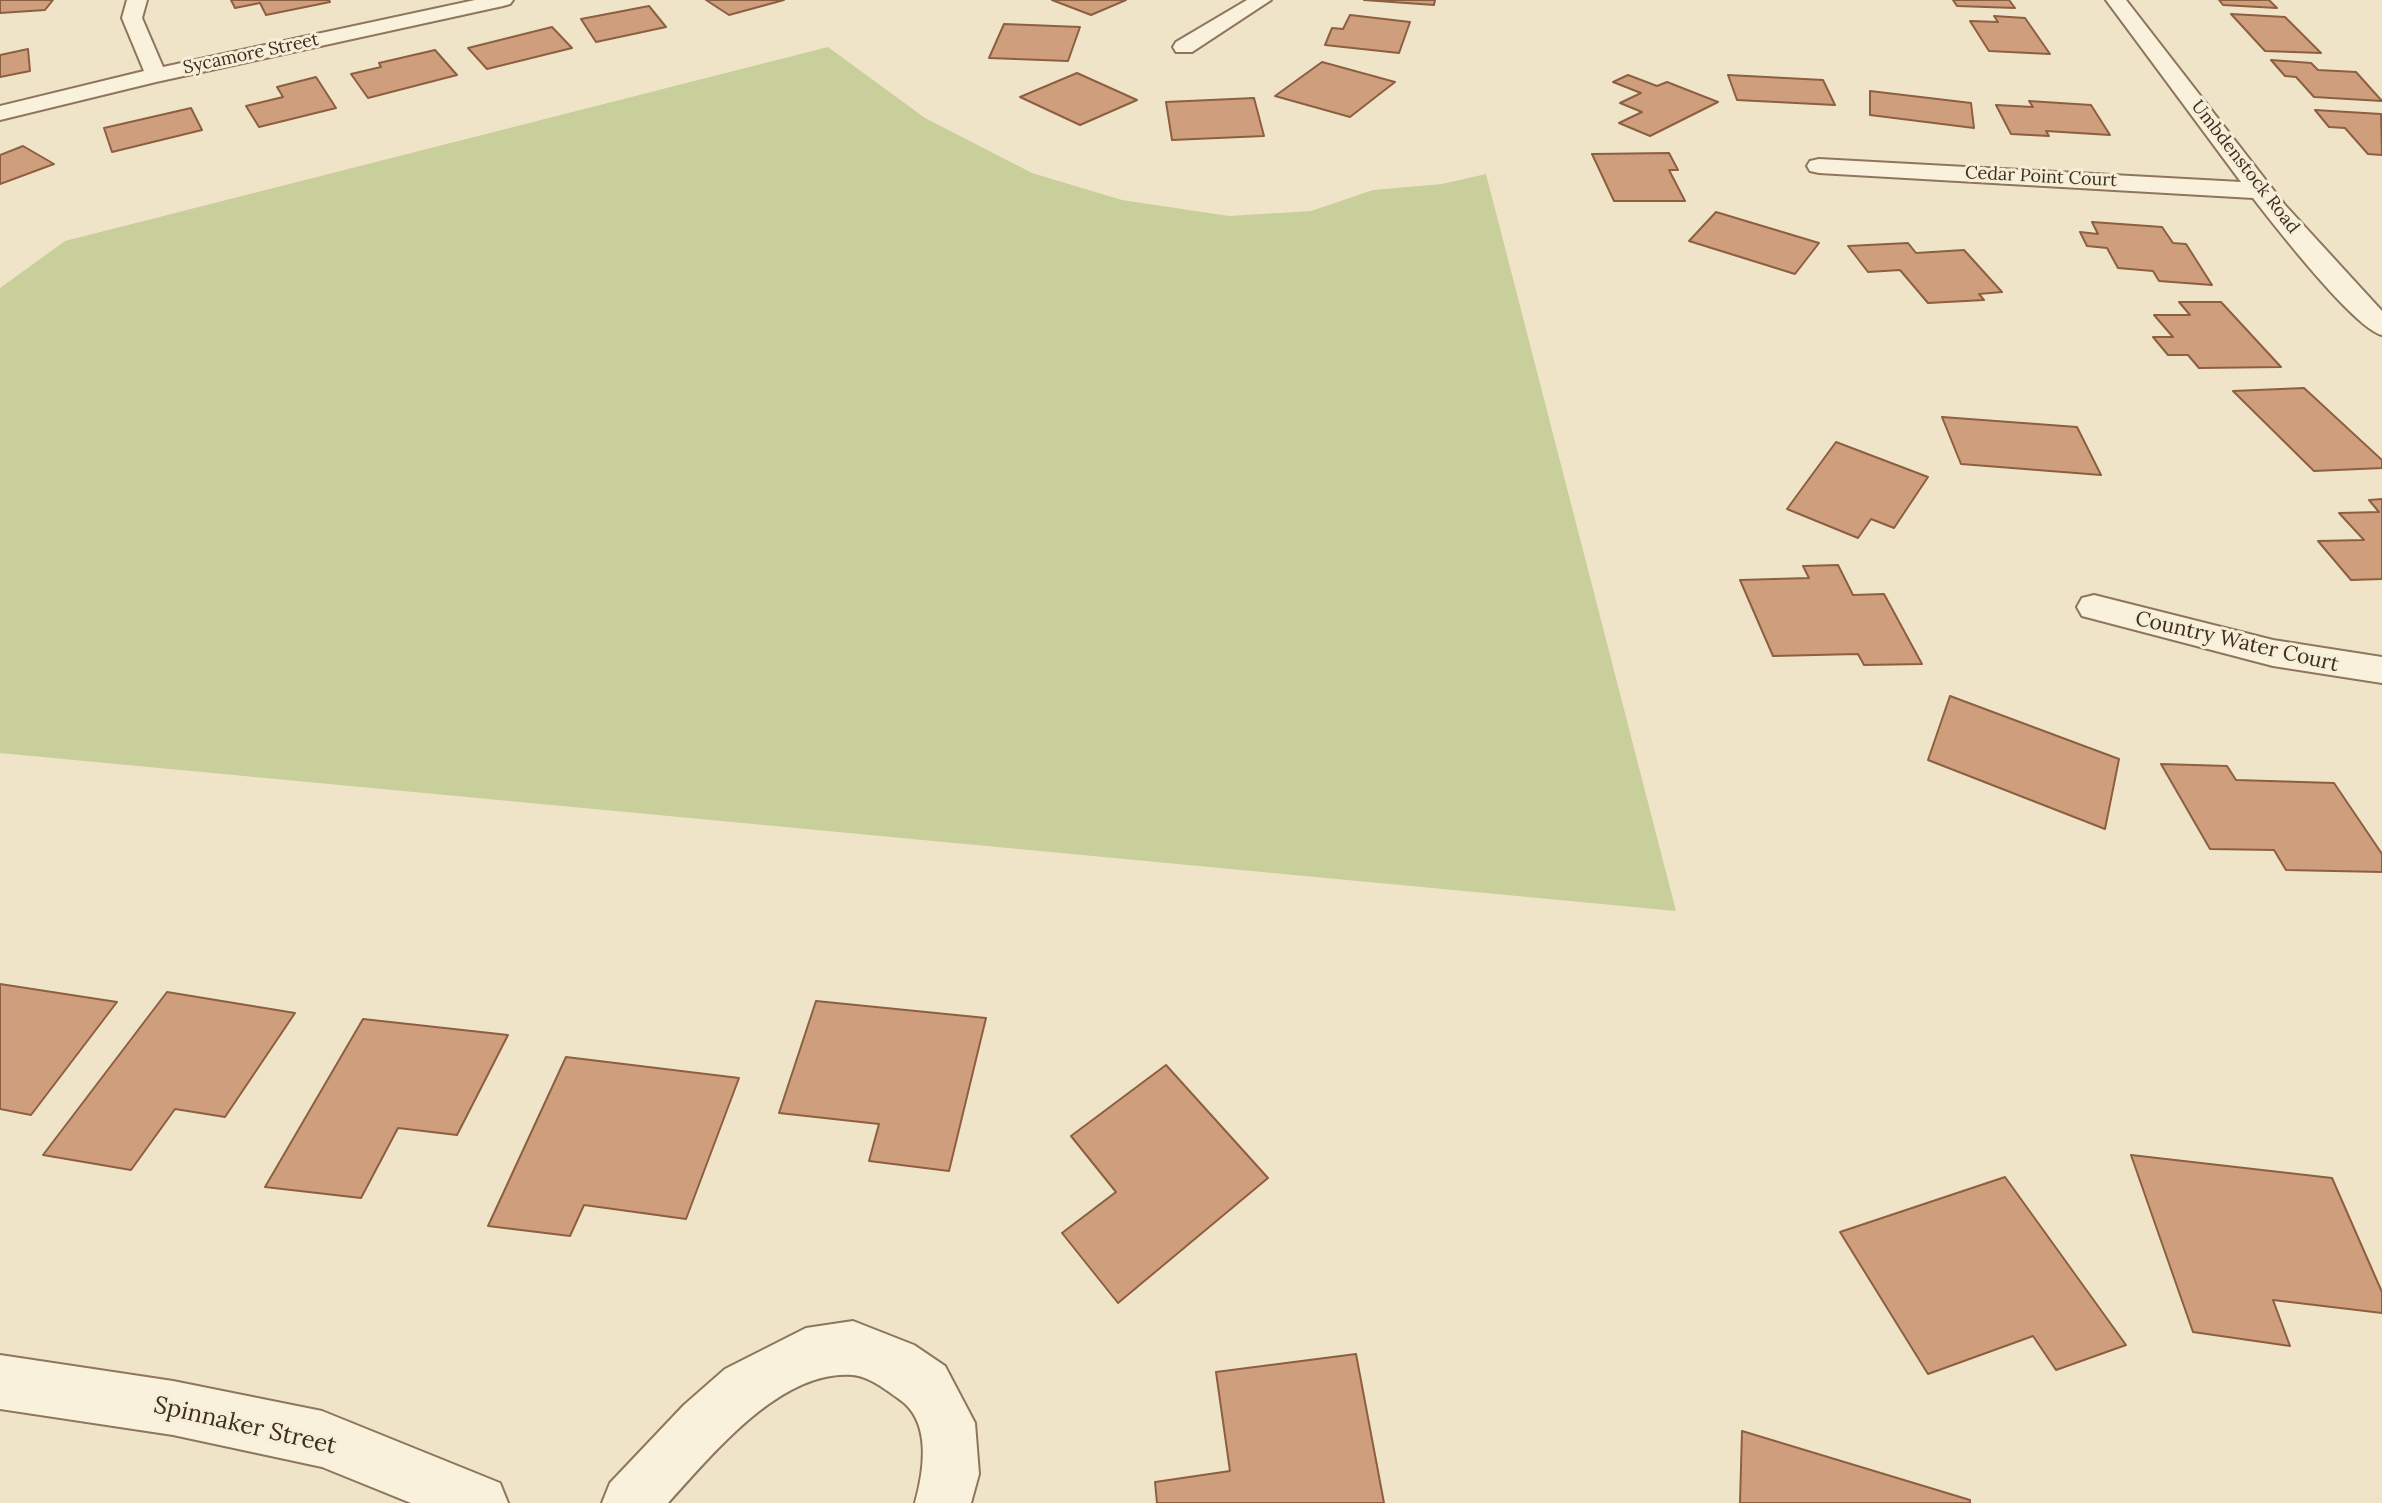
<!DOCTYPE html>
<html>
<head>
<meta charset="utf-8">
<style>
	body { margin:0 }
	canvas { display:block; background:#f0e4c8 }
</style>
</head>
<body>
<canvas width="2382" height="1503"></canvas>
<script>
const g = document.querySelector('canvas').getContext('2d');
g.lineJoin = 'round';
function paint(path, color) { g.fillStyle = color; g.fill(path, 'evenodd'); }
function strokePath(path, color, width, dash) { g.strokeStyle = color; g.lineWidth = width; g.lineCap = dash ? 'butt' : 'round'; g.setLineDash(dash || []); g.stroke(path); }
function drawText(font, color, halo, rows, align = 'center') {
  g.font = font + ' Lora,serif'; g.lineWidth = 6; g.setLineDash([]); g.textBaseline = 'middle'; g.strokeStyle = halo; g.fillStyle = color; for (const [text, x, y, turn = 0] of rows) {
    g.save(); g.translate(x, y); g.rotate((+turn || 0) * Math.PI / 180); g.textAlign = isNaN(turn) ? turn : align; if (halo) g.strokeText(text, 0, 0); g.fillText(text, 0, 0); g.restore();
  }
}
const green = new Path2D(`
	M828 47 925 118 1032 173 1122 200 1229 216 1311 211 1373 190 1442 184 1486 174 1676 911 0 753V288L65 241Z`);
const building = new Path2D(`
	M0 0H53L45 10 0 13Z
	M231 0H329L330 2 266 15 260 3 235 8Z
	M706 0H784L729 15Z
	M1052 0H1126L1091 15Z
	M1364 0H1435L1434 5Z
	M1953 0H2009L2015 8 1957 6Z
	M2219 0H2269L2277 8 2223 5Z
	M649 6 666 27 596 42 581 19Z
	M2231 14 2285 17 2321 53 2265 51Z
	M1350 15 1410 22 1399 53 1325 45 1332 28 1343 29Z
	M1994 16 2025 18 2050 54 1989 51 1970 21 1998 22Z
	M1004 24 1080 27 1068 61 989 58Z
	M552 27 572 48 487 69 468 48Z
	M28 49 30 71 0 77V55Z
	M435 50 457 75 368 98 351 74 381 67 379 63Z
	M2271 60 2311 63 2318 70 2356 72 2382 101 2314 97 2296 77 2285 76Z
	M1322 62 1395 82 1350 117 1275 96Z
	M1077 73 1137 100 1080 125 1020 97Z
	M1628 75 1657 86 1667 82 1718 102 1650 136 1619 123 1642 112 1620 103 1641 93 1613 82Z
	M1728 75 1823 80 1835 105 1737 100Z
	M316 77 336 108 259 127 246 106 283 97 277 87Z
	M1870 91 1971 103 1974 128 1870 115Z
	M1254 98 1264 136 1172 140 1166 102Z
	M2029 101 2091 105 2110 135 2046 131 2049 136 2011 134 1996 105 2033 107Z
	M191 108 202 130 112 152 104 128Z
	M2315 110 2381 114 2382 155 2368 154 2345 128 2329 127Z
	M23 146 54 164 0 184V155Z
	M1669 153 1678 170H1669L1685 201H1614L1592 154Z
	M1716 212 1819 243 1795 274 1689 241Z
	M2092 222 2162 227 2173 243 2186 244 2212 285 2159 281 2153 271 2118 268 2107 248 2087 246 2080 232 2098 234Z
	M1908 243 1916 253 1964 250 2002 292 1979 294 1984 300 1928 303 1900 270 1868 272 1848 246Z
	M2179 302H2221L2281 367 2199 368 2188 355H2168L2153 337H2173L2154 315H2190Z
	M2304 388 2382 460V468L2314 471 2233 391Z
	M1942 417 2077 427 2101 475 1961 464Z
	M1836 442 1928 477 1894 528 1871 519 1858 538 1787 509Z
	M2382 499V579L2351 580 2318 541 2364 540 2339 513 2379 512 2369 500Z
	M1838 565 1853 595 1884 594 1922 664 1864 665 1858 654 1773 656 1740 580 1809 578 1803 566Z
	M1950 696 2119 759 2105 829 1928 760Z
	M2161 764 2227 766 2236 780 2334 783 2382 854V872L2286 870 2274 850 2210 849Z
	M0 984 117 1002 31 1115 0 1109Z
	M167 992 295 1013 225 1117 175 1109 131 1170 43 1155Z
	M816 1001 986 1018 949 1171 869 1161 879 1124 779 1113Z
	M363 1019 508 1035 457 1135 398 1128 361 1198 265 1187Z
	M566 1057 739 1078 686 1219 584 1205 570 1236 488 1226Z
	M1166 1065 1268 1178 1118 1303 1062 1233 1116 1192 1071 1136Z
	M2131 1155 2332 1178 2382 1292V1313L2273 1300 2290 1346 2193 1332Z
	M2005 1177 2126 1345 2056 1370 2033 1336 1928 1374 1840 1232Z
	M1356 1354 1384 1503H1157L1155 1482 1230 1471 1216 1372Z
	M1742 1431 1970 1500V1503H1740Z`);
const minor = new Path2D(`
	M127 0H147L142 18 163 67 475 0H513L510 4 503 6 156 82 0 120V106L144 71 122 18Z
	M1247 0H1271L1192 52H1176L1173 47 1176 42Z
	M2106 0H2126L2285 205 2382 311V335C2355 329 2274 225 2253 198L1819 173 1810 171 1807 166 1810 161 1819 159 2241 182Z
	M2094 595 2273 640 2382 657V683L2273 666 2082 616 2077 607 2082 598Z
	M853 1321 914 1345 945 1366 975 1423 979 1474 971 1503H915C924 1471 932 1421 899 1399 886 1390 869 1376 852 1375 780 1370 712 1455 668 1503H602L610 1483 684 1405 725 1369 806 1328Z
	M0 1355 173 1381 322 1411 500 1483 508 1503H411L322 1467 173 1435 0 1409Z`);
const farStreetnames = [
	["Sycamore Street",251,54,-12],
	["Umbdenstock Road",2245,167,52],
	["Cedar Point Court",2041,177,3]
];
const streetNames = [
	["Country Water Court",2237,642,13]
];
const nearStreetnames = [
	["Spinnaker Street",245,1426,13]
];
paint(green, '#c9cf9b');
paint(building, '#cf9f7d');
strokePath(building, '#8d5f41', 2);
strokePath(minor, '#8d765c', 4);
paint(minor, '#faf1dc');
drawText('18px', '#3d2e20', '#f7eed8', farStreetnames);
drawText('21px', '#3d2e20', '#f7eed8', streetNames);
drawText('24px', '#3d2e20', '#f7eed8', nearStreetnames);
</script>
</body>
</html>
